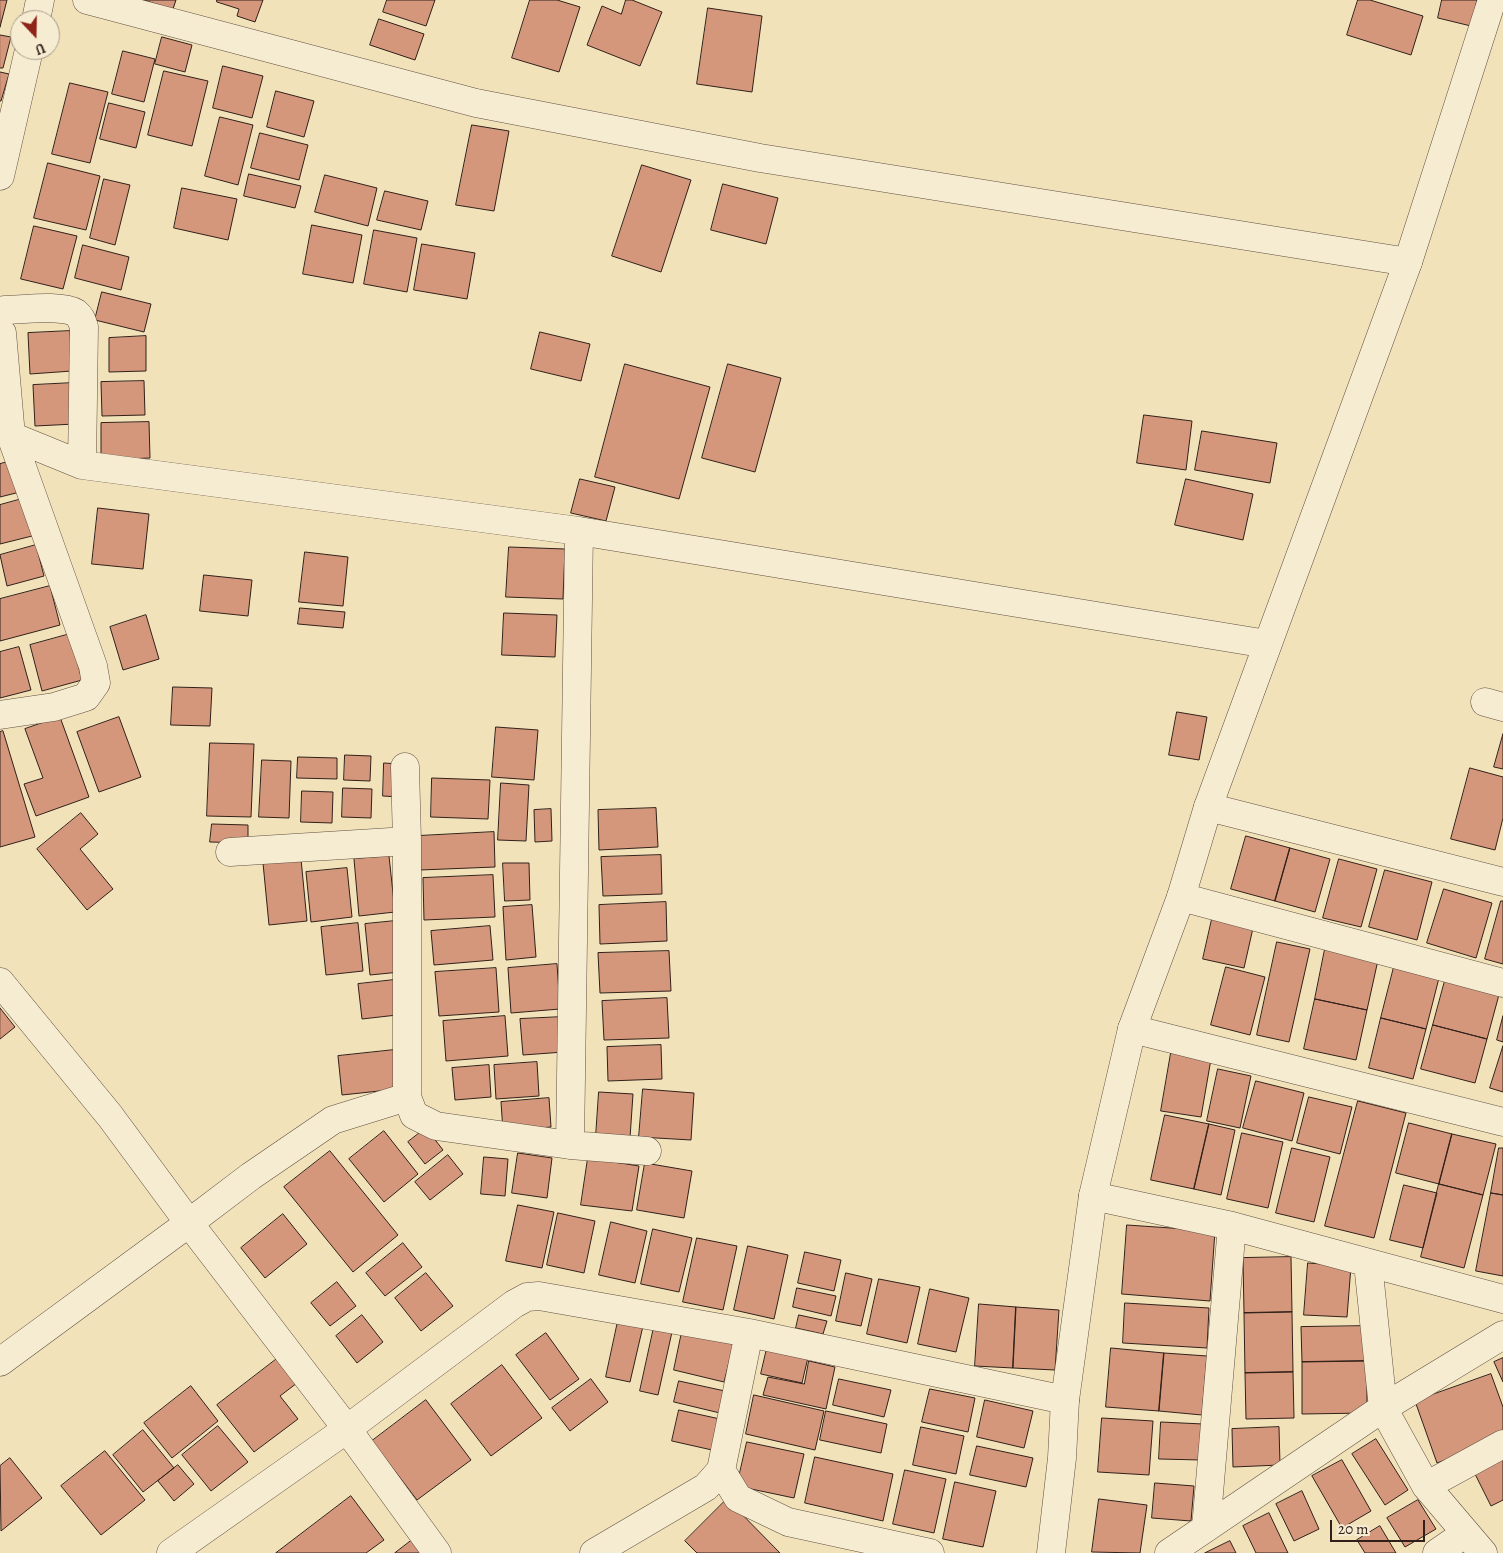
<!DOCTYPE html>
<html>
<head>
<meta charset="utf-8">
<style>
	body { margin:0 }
	#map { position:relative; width:1503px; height:1553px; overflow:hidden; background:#f1e2ba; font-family:Alegreya,serif }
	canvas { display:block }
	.north { position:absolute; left:10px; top:10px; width:50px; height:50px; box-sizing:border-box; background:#f6ecd2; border:1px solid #a79a88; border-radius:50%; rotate:159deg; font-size:14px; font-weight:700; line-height:20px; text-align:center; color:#312019 }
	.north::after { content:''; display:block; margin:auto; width:18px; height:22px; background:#8f2418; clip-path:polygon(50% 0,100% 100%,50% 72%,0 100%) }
	.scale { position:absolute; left:1330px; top:1520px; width:95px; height:22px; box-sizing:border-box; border:2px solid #312019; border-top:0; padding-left:6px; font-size:15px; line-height:18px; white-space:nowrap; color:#312019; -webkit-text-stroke:4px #f6ecd2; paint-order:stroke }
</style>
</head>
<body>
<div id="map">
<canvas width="1503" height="1553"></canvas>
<div class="north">U</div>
<div class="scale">20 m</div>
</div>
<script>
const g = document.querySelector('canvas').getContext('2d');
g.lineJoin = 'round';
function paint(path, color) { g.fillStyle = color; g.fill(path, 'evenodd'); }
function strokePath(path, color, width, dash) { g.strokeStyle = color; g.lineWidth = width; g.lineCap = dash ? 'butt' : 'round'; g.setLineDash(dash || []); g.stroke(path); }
const building = new Path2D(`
	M0 0H7L0 27Z
	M144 0H176L173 9Z
	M217 0H263L255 22 237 16 239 9 217 2Z
	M387 0H435L426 26 383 12Z
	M530 0H557L580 7 559 72 512 58Z
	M626 0H632L662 12 640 66 587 45 602 6 621 14Z
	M1358 0H1370L1423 16 1411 55 1347 35Z
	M1442 0H1477L1471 26 1438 18Z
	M708 8 762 16 752 92 697 84Z
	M379 19 424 34 415 60 370 45Z
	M0 35 11 37 3 68H0Z
	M162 37 192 45 185 72 155 64Z
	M123 51 155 59 144 102 112 94Z
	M223 66 263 76 252 118 213 108Z
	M164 71 208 81 192 146 148 135Z
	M0 72 9 74 1 101H0Z
	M70 83 108 92 90 163 52 154Z
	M276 91 314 101 304 137 267 127Z
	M109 103 145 112 136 148 100 139Z
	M220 117 253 125 238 185 205 176Z
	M472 125 509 131 494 211 456 205Z
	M260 133 308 145 299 180 251 168Z
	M48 163 100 176 86 230 34 218Z
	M642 165 691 180 661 272 612 256Z
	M249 174 301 186 295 208 244 196Z
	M325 175 377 188 368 226 315 212Z
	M104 179 130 185 115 245 90 238Z
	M723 184 778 198 766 244 711 230Z
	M182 188 237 199 228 240 174 228Z
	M385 191 428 201 421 230 377 220Z
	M312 225 362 235 353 283 303 274Z
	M34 226 77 236 63 289 21 279Z
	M374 230 417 238 407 292 364 284Z
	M422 244 475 253 467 299 414 290Z
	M83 245 129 257 121 290 75 278Z
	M102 292 151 304 144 332 95 320Z
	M70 331 72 371 30 374 28 333Z
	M540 332 590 344 581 381 531 369Z
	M146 336V371L109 372V338Z
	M625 364 710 387 679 499 595 477Z
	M728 364 781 378 755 472 702 458Z
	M144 381 145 415 102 416 101 382Z
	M73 383 75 424 35 426 33 385Z
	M1144 415 1192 421 1186 470 1137 463Z
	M149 422 150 458 101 460V423Z
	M1202 431 1277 443 1270 483 1195 470Z
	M12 461 20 492 0 497V464Z
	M580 479 615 487 606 521 571 513Z
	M1186 479 1253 494 1243 540 1175 525Z
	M22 499 32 536 0 544V505Z
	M98 508 149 514 143 569 92 564Z
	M36 545 44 576 7 586 0 555Z
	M509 547 565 549 563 599 506 597Z
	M305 552 348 557 343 606 299 602Z
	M204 575 252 580 248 616 200 611Z
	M50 586 60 625 0 641V599Z
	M300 608 345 612 343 628 298 624Z
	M504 613 557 615 555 657 502 655Z
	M146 615 159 659 123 670 110 627Z
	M70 634 82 680 42 691 30 645Z
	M19 647 31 690 0 698V652Z
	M173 687 212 688 210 726 171 725Z
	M1177 712 1207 717 1199 760 1169 755Z
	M60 717 89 797 36 816 24 784 43 778 25 729Z
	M119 717 141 777 99 792 77 732Z
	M496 727 538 730 534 780 492 777Z
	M3 731 35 837 0 847V732Z
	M1503 734V769L1494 767Z
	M210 743 254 744 251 817 207 816Z
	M345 755 371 756 370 781 344 780Z
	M298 757 337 758V779L297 778Z
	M262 760 291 761 289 818 259 817Z
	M384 763 400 764 399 797 383 796Z
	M1470 768 1503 777V818L1495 850 1451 839Z
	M432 778 490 780 488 819 431 817Z
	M501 783 529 785 526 841 498 840Z
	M343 788 372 789 371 818 342 817Z
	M302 791 333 792 332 823 301 822Z
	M656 808 658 847 599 850 598 810Z
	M551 809 552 841 535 842 534 810Z
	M81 813 98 834 80 849 113 889 87 910 37 849Z
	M212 824 248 825V843L210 842Z
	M494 832 495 867 420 870 418 836Z
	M1246 836 1290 848 1275 901 1231 889Z
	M1290 848 1330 859 1315 912 1275 901Z
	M661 855 662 894 603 896 601 857Z
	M389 856 395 912 359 916 354 859Z
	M301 859 307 921 269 925 263 863Z
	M1339 859 1377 869 1361 927 1323 918Z
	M503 863H529L530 900 505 901Z
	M347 868 352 917 311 922 306 872Z
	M1385 870 1432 882 1417 940 1369 927Z
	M493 875 495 917 424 920 423 878Z
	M1444 889 1492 903 1476 958 1427 943Z
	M1501 901H1503V964L1485 959Z
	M666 902 667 941 600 944 599 905Z
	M532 905 536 957 506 960 503 907Z
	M1212 919 1253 928 1244 968 1203 959Z
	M395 921 400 972 370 975 365 924Z
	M358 923 363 971 326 975 321 927Z
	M490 926 493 960 434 965 431 931Z
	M1277 942 1310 949 1289 1042 1257 1035Z
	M1325 949 1378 960 1367 1010 1315 999Z
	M669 951 671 991 600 993 598 953Z
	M1395 963 1440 974 1426 1029 1381 1018Z
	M557 964 560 1009 511 1013 508 968Z
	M1226 967 1265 977 1250 1035 1211 1025Z
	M496 968 499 1012 439 1016 435 972Z
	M1446 977 1500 991 1487 1039 1433 1025Z
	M394 980 397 1015 362 1019 358 984Z
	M667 998 669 1038 604 1040 602 1001Z
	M1315 999 1367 1010 1356 1060 1304 1049Z
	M0 1008 15 1027 0 1039Z
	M505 1016 508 1056 446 1061 443 1021Z
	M1503 1016V1042L1497 1040Z
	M562 1017 564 1052 523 1055 520 1019Z
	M1381 1018 1426 1029 1413 1079 1369 1068Z
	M1433 1025 1487 1039 1475 1083 1421 1069Z
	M661 1045 662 1079 608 1081 607 1047Z
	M1503 1046V1092L1490 1088Z
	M394 1050 398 1089 342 1095 338 1056Z
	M1171 1053 1211 1059 1201 1117 1161 1111Z
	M537 1062 539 1096 496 1099 494 1065Z
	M489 1065 491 1097 455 1100 452 1068Z
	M1218 1069 1251 1076 1240 1128 1207 1121Z
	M1256 1081 1304 1093 1292 1141 1243 1128Z
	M643 1089 694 1093 691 1140 639 1137Z
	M599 1092 633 1094 630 1138 596 1136Z
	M1309 1097 1352 1107 1340 1154 1297 1143Z
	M549 1098 551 1127 503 1131 501 1102Z
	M1358 1101 1406 1113 1374 1238 1325 1226Z
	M1165 1115 1209 1124 1194 1189 1151 1180Z
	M1409 1123 1452 1134 1439 1184 1396 1173Z
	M1209 1124 1235 1130 1221 1195 1194 1189Z
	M426 1128 443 1150 425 1164 408 1142Z
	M384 1131 418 1174 384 1202 349 1159Z
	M1242 1133 1283 1142 1268 1208 1227 1199Z
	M1452 1134 1496 1144 1483 1195 1439 1184Z
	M1292 1148 1330 1157 1314 1222 1276 1213Z
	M1499 1148H1503V1195L1491 1193Z
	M330 1151 398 1235 353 1272 284 1187Z
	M518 1153 552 1158 547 1198 512 1193Z
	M448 1155 463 1174 430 1200 415 1182Z
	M484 1157 508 1159 505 1196 481 1194Z
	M588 1158 639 1166 632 1211 581 1205Z
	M645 1163 692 1171 684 1218 637 1210Z
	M1439 1184 1483 1195 1464 1268 1421 1257Z
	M1404 1185 1437 1193 1423 1248 1390 1240Z
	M1491 1193 1503 1195V1276L1476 1271Z
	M518 1205 554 1212 542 1268 506 1261Z
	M558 1213 595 1221 584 1273 547 1265Z
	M283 1214 307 1244 265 1278 241 1248Z
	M611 1222 647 1231 635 1283 599 1275Z
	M1127 1225 1215 1231 1210 1301 1122 1294Z
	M653 1229 692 1238 679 1292 641 1284Z
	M697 1238 737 1246 723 1310 683 1302Z
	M403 1243 422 1267 385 1296 366 1273Z
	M748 1246 788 1255 774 1319 734 1310Z
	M805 1252 841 1260 834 1291 798 1283Z
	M1291 1257 1292 1312 1244 1313 1243 1258Z
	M1308 1263 1351 1266 1347 1317 1304 1315Z
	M426 1273 453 1306 421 1331 395 1298Z
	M846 1273 872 1279 861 1326 836 1321Z
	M879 1279 920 1287 907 1343 867 1334Z
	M337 1282 356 1306 330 1326 311 1303Z
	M797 1288 836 1296 831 1316 793 1307Z
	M930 1289 969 1298 956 1352 918 1344Z
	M1125 1303 1209 1308 1207 1348 1123 1343Z
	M979 1304 1016 1307 1013 1368 975 1366Z
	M1016 1307 1059 1310 1055 1370 1013 1368Z
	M1292 1312 1293 1372 1245 1373 1244 1313Z
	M362 1315 383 1342 357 1363 336 1336Z
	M799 1315 827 1321 823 1334 796 1328Z
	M618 1321 643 1326 630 1382 606 1377Z
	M1367 1326V1361L1302 1362 1301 1327Z
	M654 1327 672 1332 658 1395 640 1391Z
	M683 1327 735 1339 724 1382 674 1370Z
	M546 1333 579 1379 550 1400 516 1355Z
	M768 1344 809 1353 802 1383 761 1374Z
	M1111 1348 1164 1353 1159 1411 1106 1407Z
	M1164 1353 1207 1356 1202 1415 1159 1411Z
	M278 1358 297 1383 280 1396 298 1419 254 1452 217 1405Z
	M1503 1358V1382L1494 1362Z
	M809 1361 835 1367 826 1409 763 1395 768 1377 804 1384Z
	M1367 1361V1413L1302 1414V1362Z
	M502 1365 542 1418 491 1456 451 1404Z
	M1293 1372 1294 1418 1246 1419 1245 1373Z
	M1491 1374 1503 1407V1439L1437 1463 1415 1401Z
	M591 1379 608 1402 570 1431 552 1408Z
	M839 1379 891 1390 884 1417 833 1405Z
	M679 1381 725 1391 720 1413 674 1402Z
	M191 1386 218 1421 172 1458 144 1423Z
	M930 1389 975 1398 968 1432 922 1422Z
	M754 1395 824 1411 815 1450 746 1434Z
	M426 1400 471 1460 417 1500 372 1441Z
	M985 1400 1033 1411 1024 1448 977 1437Z
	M679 1410 720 1419 712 1450 672 1441Z
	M826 1411 887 1424 881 1453 820 1440Z
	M1102 1418 1153 1421 1149 1475 1098 1472Z
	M1161 1422 1203 1424 1201 1460 1159 1459Z
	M218 1426 248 1462 211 1491 182 1455Z
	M921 1427 964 1436 956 1474 913 1465Z
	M1279 1427 1280 1465 1233 1467 1232 1429Z
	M143 1430 174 1468 143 1492 113 1455Z
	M1376 1439 1408 1490 1385 1505 1352 1454Z
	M747 1442 804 1454 794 1498 737 1486Z
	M977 1446 1033 1458 1026 1487 970 1475Z
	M105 1451 145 1500 101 1535 61 1486Z
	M1503 1452V1500L1491 1506 1472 1468Z
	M815 1457 893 1474 883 1521 805 1503Z
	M10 1458 42 1498 1 1531 0 1466Z
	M1342 1460 1371 1511 1342 1528 1312 1476Z
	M178 1465 194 1484 174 1501 158 1481Z
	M905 1470 946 1479 934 1533 893 1524Z
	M955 1482 996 1491 983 1547 943 1539Z
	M1155 1483 1194 1486 1191 1521 1152 1518Z
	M1302 1491 1319 1529 1294 1541 1276 1504Z
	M351 1496 384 1540 366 1553H276Z
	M727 1499 780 1553H697L685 1541Z
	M1099 1499 1147 1505 1140 1553 1092 1552Z
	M1418 1500 1436 1529 1405 1547 1387 1518Z
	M1269 1513 1288 1553H1256L1243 1526Z
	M1380 1526 1396 1553H1365L1357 1540Z
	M416 1537 429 1553H395Z
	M1230 1541 1236 1553H1205Z`);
const minor = new Path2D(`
	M87 0 476 103 760 158 1408 262
	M36 20 40 0
	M0 176 29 50
	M4 310C21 310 61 304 76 313 81 317 82 321 84 327L82 465
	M0 333H2L11 436 82 465 579 531 1267 644
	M1485 702 1503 707
	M0 715 54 707 86 697 96 683 93 666 11 436
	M405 767 407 841V1097L414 1115 436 1126 570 1145 647 1151
	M1208 807 1503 882
	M230 852 407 841
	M1181 897 1503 983
	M0 982 110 1116 189 1223 347 1429 437 1553
	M1132 1029 1503 1122
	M570 1145 579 531
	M1093 1196 1232 1226 1503 1299
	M1368 1263 1383 1408 1426 1486 1483 1553
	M0 1362 189 1223 251 1176 333 1120 407 1097
	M721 1470 749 1333
	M1426 1486 1503 1444
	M1206 1528 1232 1226
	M171 1553 347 1429 514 1304 527 1297 539 1296 749 1333 1065 1400
	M594 1553 706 1487 721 1470 738 1498 788 1522 930 1553
	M1169 1553 1383 1408 1503 1335
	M1437 1553 1466 1533`);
const tertiary = new Path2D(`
	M1051 1553 1062 1458 1065 1400 1093 1196 1132 1029 1181 897 1208 807 1408 262 1492 0`);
paint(building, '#d5977c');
strokePath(building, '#312019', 1);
strokePath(minor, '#615041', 29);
strokePath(tertiary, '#615041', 29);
strokePath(minor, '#f6ecd2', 28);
strokePath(tertiary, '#f6ecd2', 28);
</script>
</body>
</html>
